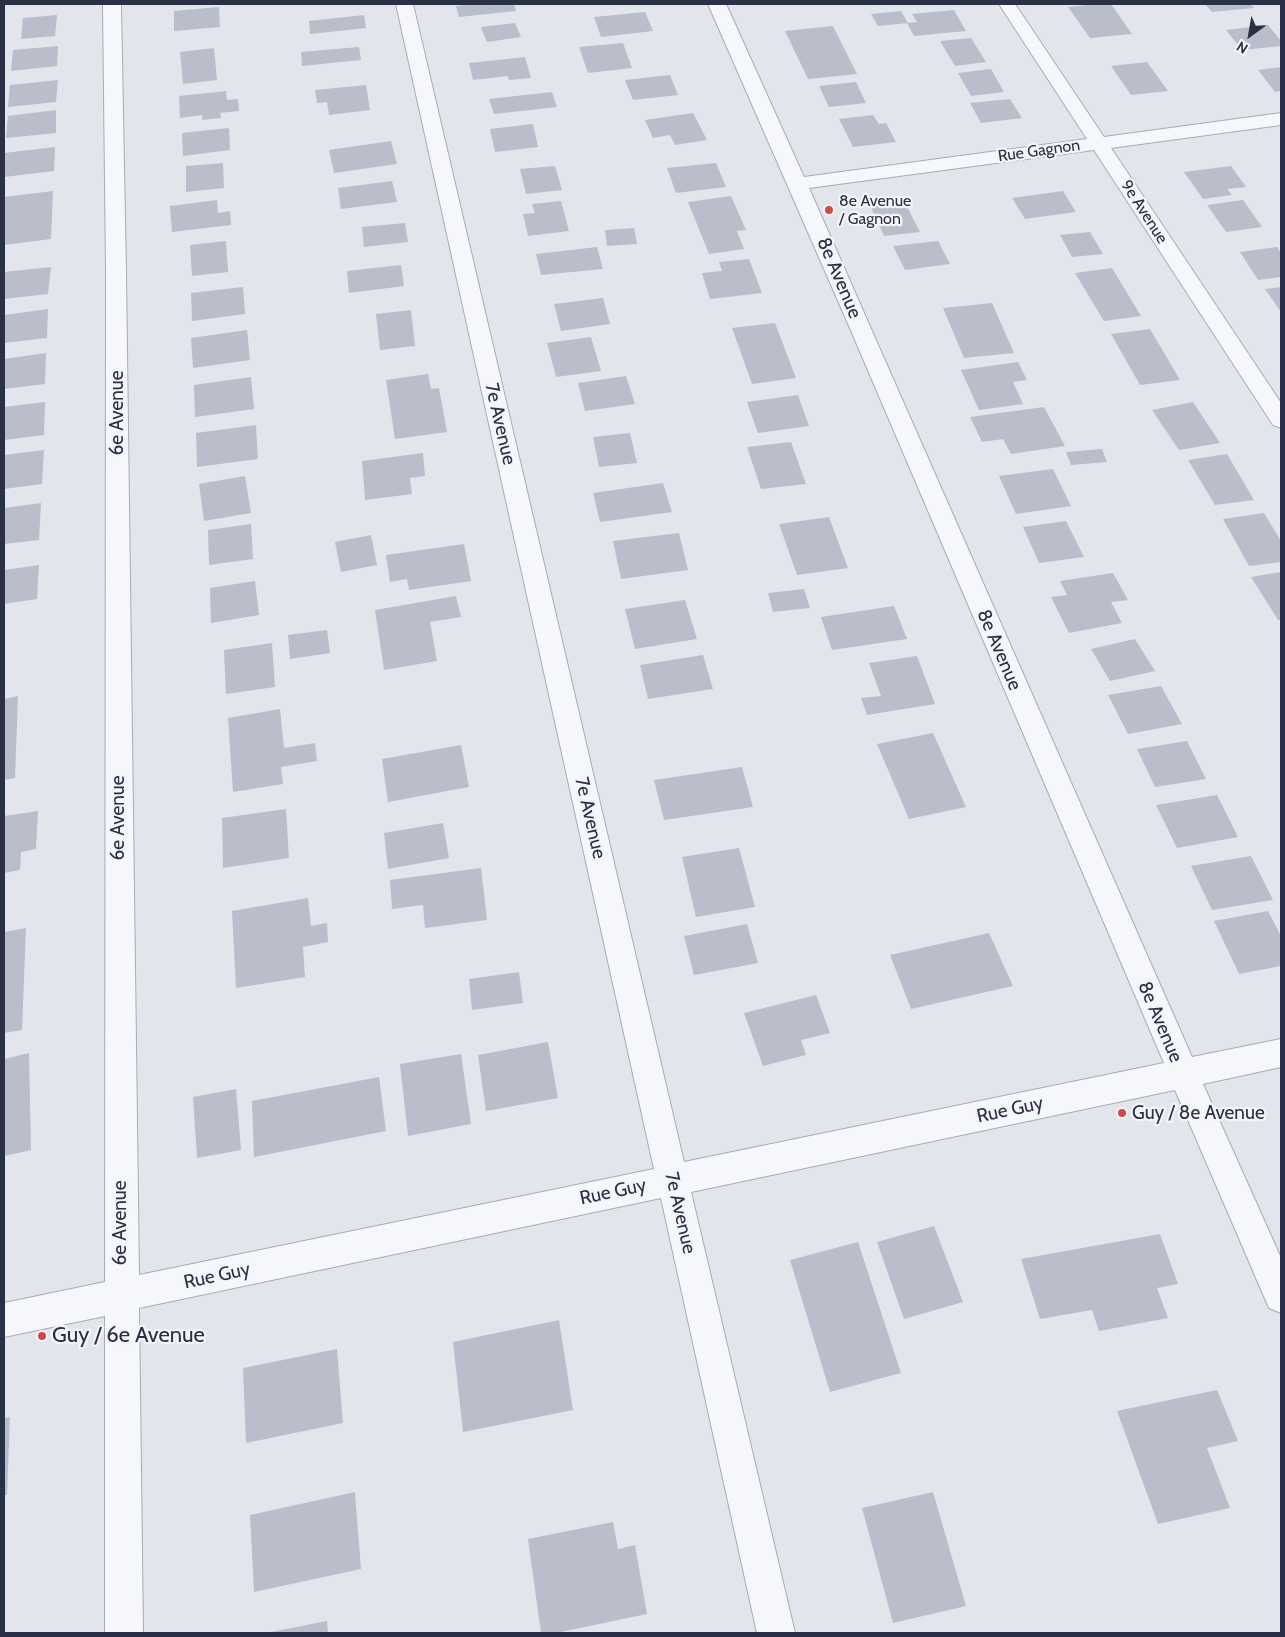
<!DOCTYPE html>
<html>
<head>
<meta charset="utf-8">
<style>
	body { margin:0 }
	#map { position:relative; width:1285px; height:1637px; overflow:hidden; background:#e3e5ec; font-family:Cabin,sans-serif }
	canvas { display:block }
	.frame { position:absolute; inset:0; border:5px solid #2a3045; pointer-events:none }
	.north { position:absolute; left:1225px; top:10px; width:50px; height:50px; -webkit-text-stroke:4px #f3f5f9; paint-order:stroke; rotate:212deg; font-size:14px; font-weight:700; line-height:20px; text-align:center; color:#2a3045 }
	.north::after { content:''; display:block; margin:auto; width:18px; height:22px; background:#2a3045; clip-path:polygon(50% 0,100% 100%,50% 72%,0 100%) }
</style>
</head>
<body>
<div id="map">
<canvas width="1285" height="1637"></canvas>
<div class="frame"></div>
<div class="north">N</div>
</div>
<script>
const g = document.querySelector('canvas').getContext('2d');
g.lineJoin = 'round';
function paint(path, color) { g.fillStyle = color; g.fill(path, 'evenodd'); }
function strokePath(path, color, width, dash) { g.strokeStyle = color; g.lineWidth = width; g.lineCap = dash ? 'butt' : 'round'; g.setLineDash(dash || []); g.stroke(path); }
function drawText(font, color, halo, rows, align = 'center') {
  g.font = font + ' Cabin,sans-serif'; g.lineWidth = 4.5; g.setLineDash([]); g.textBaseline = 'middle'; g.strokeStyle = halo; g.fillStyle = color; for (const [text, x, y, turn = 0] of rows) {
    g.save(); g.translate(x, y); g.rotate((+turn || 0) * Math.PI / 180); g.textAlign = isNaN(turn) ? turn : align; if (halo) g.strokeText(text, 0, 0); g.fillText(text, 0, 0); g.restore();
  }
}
const building = new Path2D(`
	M474 4H514L516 11 459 17 456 6Z
	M1098 4H1111L1132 34 1090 38 1068 7Z
	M1205 4H1250L1254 8 1212 12Z
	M219 7 220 27 174 31V11Z
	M954 10 966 31 914 36 907 23 917 22 912 14Z
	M901 11 908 23 878 26 871 14Z
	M645 12 653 31 601 37 594 17Z
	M57 15 55 36 21 39 23 18Z
	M364 15 366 28 310 34 309 21Z
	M515 23 521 37 487 42 481 27Z
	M1268 25 1281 41V46L1242 50 1226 30Z
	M833 26 857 74 808 79 785 31Z
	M971 38 986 62 955 66 940 41Z
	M623 43 632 68 588 73 579 47Z
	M58 46 57 66 11 71 13 50Z
	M359 47 361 60 302 66 301 52Z
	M214 48 217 80 183 84 180 52Z
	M525 57 531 78 509 80 508 76 473 80 469 63Z
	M1147 62 1168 91 1131 95 1111 66Z
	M1281 67V91L1275 92 1258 70Z
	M991 69 1004 92 971 96 958 73Z
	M670 75 678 95 633 100 625 80Z
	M58 80 56 102 8 107 10 85Z
	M856 82 866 103 829 107 819 86Z
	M366 85 370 110 329 115 327 102 317 103 315 90Z
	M226 91 227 100 238 99 239 111 220 113 221 118 202 120V115L180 118 179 96Z
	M552 92 557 107 494 114 489 99Z
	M1010 99 1022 118 981 123 970 103Z
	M56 110V133L6 138 8 116Z
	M693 113 707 140 675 145 670 135 653 138 645 120Z
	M873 115 879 124 886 123 896 142 853 147 839 119Z
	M533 124 538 147 495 152 490 129Z
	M229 128 230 150 183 156 182 133Z
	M391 141 397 164 334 173 329 150Z
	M55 147 54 171 4 177V153Z
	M223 163 224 188 186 192V166Z
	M716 163 726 187 676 193 667 168Z
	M555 166 562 190 526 194 520 169Z
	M1231 166 1246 187 1227 189 1232 195 1203 199 1184 172Z
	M392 181 397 202 341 209 338 188Z
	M53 191 51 239 4 245V197Z
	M1063 191 1076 212 1025 219 1012 198Z
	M731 196 746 230 737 231 744 249 709 254 688 202Z
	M217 200 218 213 230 211 231 225 172 232 170 206Z
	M1243 200 1262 227 1226 232 1207 205Z
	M561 201 569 231 528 236 523 214 535 213 532 204Z
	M904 201 920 232 884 236 870 205Z
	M405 223 408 242 364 247 362 227Z
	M634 228 637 244 607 246 605 230Z
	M1090 232 1103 254 1072 257 1060 235Z
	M226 241 228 272 192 276 190 245Z
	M938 241 950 264 905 270 893 246Z
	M597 247 603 269 541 275 536 254Z
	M1277 247 1281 253V277L1258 280 1240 252Z
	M749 259 762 293 710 299 702 273 722 271 719 262Z
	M401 265 404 286 349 293 347 271Z
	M51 267 48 294 4 299V272Z
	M1112 268 1141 316 1104 321 1075 273Z
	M243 287 245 314 192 321 191 293Z
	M1281 287V312L1265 289Z
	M603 298 610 324 561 331 554 304Z
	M992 303 1014 353 964 358 943 308Z
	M48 309 47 338 4 343V315Z
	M411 310 415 346 380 350 376 314Z
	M775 323 796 378 752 384 732 328Z
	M1150 329 1180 380 1140 385 1111 334Z
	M247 330 250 360 193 368 191 338Z
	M591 337 601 371 556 377 547 343Z
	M46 353 45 384 4 389V359Z
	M1018 362 1027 380 1013 382 1023 404 979 410 961 370Z
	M428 374 431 389 439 388 447 432 395 439 386 380Z
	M626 376 635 404 585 411 578 383Z
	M251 377 254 409 195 417 194 385Z
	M798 395 809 426 758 433 747 402Z
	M45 402 44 435 4 440V407Z
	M1193 402 1220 443 1179 450 1152 410Z
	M1044 407 1065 446 1011 454 1003 439 982 442 970 417Z
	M256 425 258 459 197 467 196 433Z
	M630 433 637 463 599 467 593 437Z
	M791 442 806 484 761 489 747 447Z
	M1102 449 1107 462 1071 465 1066 452Z
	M44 450 42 484 4 489V455Z
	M423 453 425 476 410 478 412 494 365 500 362 461Z
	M1227 454 1254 500 1215 505 1188 460Z
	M1053 469 1071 506 1016 514 999 476Z
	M245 476 251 513 204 521 199 484Z
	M663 483 672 512 600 522 593 493Z
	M41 503 39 540 4 544V508Z
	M1264 513 1281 541V562L1249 566 1223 519Z
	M829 517 848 568 797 575 779 524Z
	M1066 521 1084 557 1039 563 1023 527Z
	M251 524 253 559 209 565 208 530Z
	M679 533 688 570 621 579 613 541Z
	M371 535 377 565 341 572 335 542Z
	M464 544 471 581 409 590 407 579 390 582 386 555Z
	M39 565 37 599 4 604V570Z
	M1281 572V620H1278L1251 577Z
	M1113 573 1128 600 1111 602 1122 623 1069 633 1051 597 1067 595 1060 581Z
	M255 581 259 615 211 623 210 588Z
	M804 589 810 608 773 612 768 593Z
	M456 596 461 617 430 622 437 661 384 670 375 610Z
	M685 600 697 639 635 649 625 609Z
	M894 606 907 639 832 650 821 617Z
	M327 630 330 653 290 659 288 635Z
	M1135 639 1155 671 1110 681 1091 649Z
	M272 643 275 687 226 694 224 650Z
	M703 655 713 689 648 699 640 665Z
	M917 656 935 704 867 715 861 698 881 696 869 663Z
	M1161 686 1182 724 1128 734 1108 695Z
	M18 696 15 778 4 780V699Z
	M280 709 284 748 315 743 317 761 281 767 283 784 233 792 228 718Z
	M933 733 966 807 909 819 877 744Z
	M1187 741 1206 779 1155 787 1137 749Z
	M461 745 469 787 388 802 382 759Z
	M742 767 753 807 664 820 654 780Z
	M1217 795 1238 837 1177 848 1156 805Z
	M286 809 289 858 223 868 222 818Z
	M38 811 36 849 21 852 20 870 4 873V816Z
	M443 823 449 858 388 869 384 833Z
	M739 848 755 907 696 917 682 857Z
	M1251 856 1273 900 1212 910 1191 866Z
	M481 868 487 920 425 928 423 905 392 909 390 880Z
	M308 898 311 926 327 923 328 942 303 947 305 977 236 988 232 911Z
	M1268 911 1281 936V966L1239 974 1214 921Z
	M747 924 758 963 694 975 684 936Z
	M26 928 22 1030 4 1033V932Z
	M989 933 1013 986 911 1009 890 955Z
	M519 972 523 1003 472 1010 469 979Z
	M816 995 830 1033 801 1040 806 1055 763 1066 744 1013Z
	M548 1042 558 1098 486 1111 478 1055Z
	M29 1053 31 1150 4 1156V1059Z
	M461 1054 471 1124 408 1136 400 1064Z
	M379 1077 386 1131 254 1157 252 1101Z
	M236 1089 241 1150 197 1158 193 1097Z
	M934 1226 963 1302 904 1319 877 1242Z
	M1160 1234 1178 1284 1157 1288 1168 1318 1099 1331 1092 1310 1040 1319 1021 1259Z
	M858 1242 901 1373 830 1392 790 1260Z
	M559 1320 573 1410 463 1432 453 1342Z
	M337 1349 343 1423 246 1443 243 1368Z
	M1217 1390 1238 1441 1207 1448 1230 1508 1158 1524 1117 1411Z
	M10 1417 7 1495H4V1418Z
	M355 1492 361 1569 254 1592 250 1515Z
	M933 1492 966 1606 893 1623 862 1508Z
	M613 1522 618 1549 635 1545 647 1614 556 1633H541L528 1539Z
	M327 1621 328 1633H271V1632Z`);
const minor = new Path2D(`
	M103 4H121L126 272 139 1275 654 1169 396 4H413L684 1162 1164 1063 849 326 708 4H726L804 177 1087 139 999 4H1015L1104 137 1281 113V125L1111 148 1281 403V428L1273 425 1094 150 809 188 1192 1057 1281 1039V1067L1203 1084 1281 1258V1313L1269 1308 1175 1090 691 1192 795 1633H757L661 1198 139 1308 143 1633H105V1316L4 1337V1303L105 1282 106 272Z`);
const markers = [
	[829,210,5,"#d24749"],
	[1122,1113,5,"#d24749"],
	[42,1336,5,"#d24749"]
];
const farStreetnames = [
	["Rue Gagnon",1039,151,-8],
	["9e Avenue",1144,212,57]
];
const farPoinames = [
	["8e Avenue",839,201],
	["/ Gagnon",839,219]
];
const streetNames = [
	["8e Avenue",839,278,67],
	["6e Avenue",117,413,-90],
	["7e Avenue",500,424,77],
	["8e Avenue",999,650,67],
	["6e Avenue",118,818,-90],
	["7e Avenue",590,818,77],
	["8e Avenue",1160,1022,67],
	["Rue Guy",1010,1110,-12],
	["Rue Guy",613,1192,-12],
	["7e Avenue",680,1213,77],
	["6e Avenue",120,1223,-90],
	["Rue Guy",217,1276,-12]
];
const poiNames = [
	["Guy / 8e Avenue",1132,1113]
];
const nearPoinames = [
	["Guy / 6e Avenue",52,1336]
];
paint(building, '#babeca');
strokePath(minor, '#a8abb7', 2);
paint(minor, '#f6f7fa');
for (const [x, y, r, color] of markers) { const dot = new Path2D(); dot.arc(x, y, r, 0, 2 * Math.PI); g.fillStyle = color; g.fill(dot); strokePath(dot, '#f3f5f9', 2); }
drawText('16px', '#2a3045', '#f3f5f9', farStreetnames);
drawText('16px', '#2a3045', '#f3f5f9', farPoinames, 'left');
drawText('19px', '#2a3045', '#f3f5f9', streetNames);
drawText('19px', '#2a3045', '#f3f5f9', poiNames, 'left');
drawText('22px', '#2a3045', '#f3f5f9', nearPoinames, 'left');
</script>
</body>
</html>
